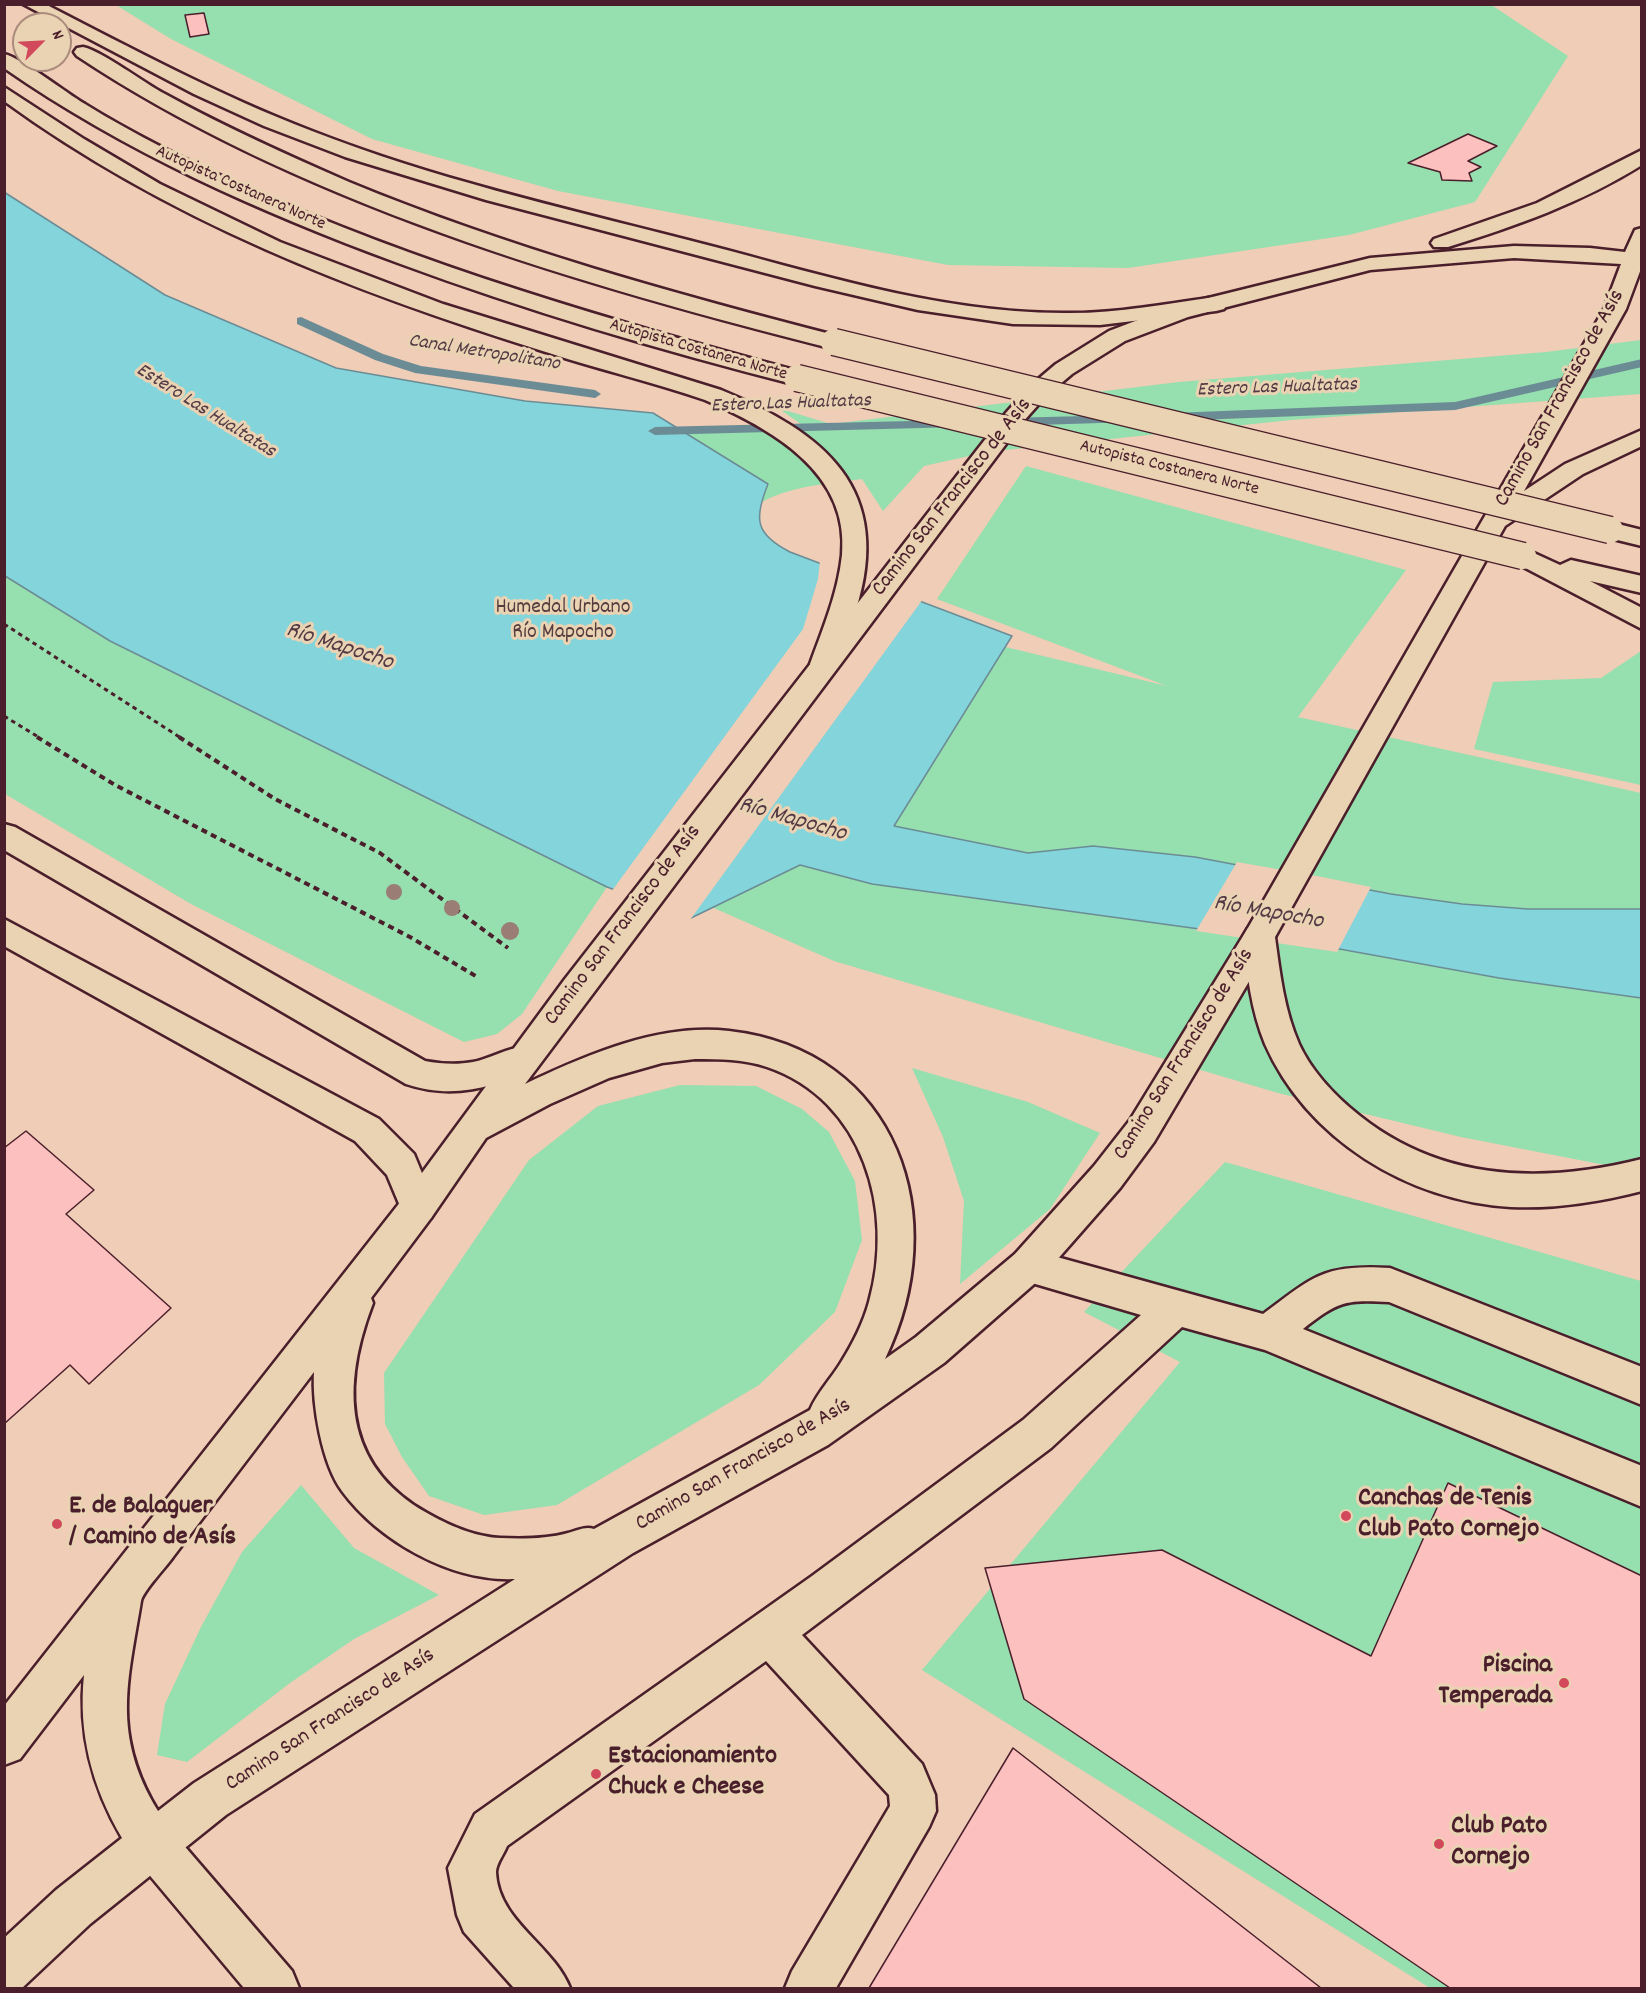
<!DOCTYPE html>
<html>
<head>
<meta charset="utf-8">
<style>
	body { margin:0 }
	#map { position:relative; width:1646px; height:1993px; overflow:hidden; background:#efcdb6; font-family:Dekko,sans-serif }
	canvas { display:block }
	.frame { position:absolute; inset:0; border:6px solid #4a1f2b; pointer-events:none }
	.north { position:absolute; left:12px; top:12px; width:60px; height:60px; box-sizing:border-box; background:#ead3b3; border:2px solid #aa8b7d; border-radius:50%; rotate:66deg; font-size:16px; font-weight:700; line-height:24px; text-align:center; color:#4a1f2b }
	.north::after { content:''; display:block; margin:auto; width:21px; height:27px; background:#d1495b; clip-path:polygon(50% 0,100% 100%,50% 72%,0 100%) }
</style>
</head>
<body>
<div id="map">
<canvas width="1646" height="1993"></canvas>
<div class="frame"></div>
<div class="north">N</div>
</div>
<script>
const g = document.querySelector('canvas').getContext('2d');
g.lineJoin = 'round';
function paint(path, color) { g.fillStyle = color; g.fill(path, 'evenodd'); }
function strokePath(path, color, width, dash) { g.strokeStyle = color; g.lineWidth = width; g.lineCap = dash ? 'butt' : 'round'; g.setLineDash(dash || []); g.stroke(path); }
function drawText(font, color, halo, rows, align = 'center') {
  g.font = font + ' Dekko,sans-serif'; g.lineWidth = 6; g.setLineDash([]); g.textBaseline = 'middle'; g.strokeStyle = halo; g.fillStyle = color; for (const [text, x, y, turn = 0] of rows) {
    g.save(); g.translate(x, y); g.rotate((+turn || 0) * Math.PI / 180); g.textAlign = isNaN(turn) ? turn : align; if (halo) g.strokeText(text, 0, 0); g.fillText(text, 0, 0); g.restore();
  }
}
const green = new Path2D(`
	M1490 4 1568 56 1475 202 1349 235 1128 268 948 265 558 191 372 139 171 39 116 5Z
	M4 211 194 325 363 388 639 433 805 427 778 408 831 424 1179 382 1546 352 1641 340V394L1291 420 987 452 924 466 883 511 862 479C832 483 761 488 746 518 743 524 743 535 742 541L952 634 1167 686 937 599 1026 466 1406 570 1298 717 1641 793V1172L1461 1137 1278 1093 834 961 605 860Z
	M4 576 110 641 607 887 522 1014 497 1034 464 1042 191 904 5 794Z
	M1641 651V785L1474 749 1493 682 1601 678Z
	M912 1068 1028 1102 1100 1133 1050 1209 960 1284 964 1201 943 1137Z
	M680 1085 756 1086 802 1109 829 1132 855 1181 862 1240 835 1312 759 1385 557 1505 484 1515 429 1496 402 1457 385 1424 384 1373 529 1160 598 1106Z
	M1225 1162 1641 1281V1988H1430L922 1670 1180 1362 1084 1312Z
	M301 1485 354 1548 439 1595 354 1639 290 1683 187 1762 157 1755 165 1704 201 1627 242 1552Z`);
const water = new Path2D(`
	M4 192 165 295 336 368 525 401 653 413 768 484C754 520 755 534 790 552L1012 636 894 826 1028 853 1093 846 1195 857 1391 894 1462 904 1528 909H1641V998L1499 978 1323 946 872 884 800 865 691 918 607 887 110 641 5 576Z`);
const pier = new Path2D(`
	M820 560 923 599 690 920 611 892 803 629 818 579Z
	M1237 862 1322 877 1371 887 1337 952 1196 931Z`);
const stream = new Path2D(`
	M301 317 383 354 421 366 595 390 601 394 595 398 415 373 375 360 297 324V318Z
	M1642 359V367L1455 410 1171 421 1165 417 1171 413 1455 402Z
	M1126 415 1132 419 1131 422 1006 426 1000 422 1006 418Z
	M955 420 960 421V427L655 435 648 431 655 427Z`);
const building = new Path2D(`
	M204 13 209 34 190 37 185 15Z
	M1468 134 1497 146 1468 161 1481 167 1469 173 1472 181 1442 180 1440 172 1408 163Z
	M26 1131 94 1190 66 1214 171 1308 89 1384 70 1365 4 1424V1148Z
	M1448 1483 1642 1576V1988H1450L1024 1699 985 1568 1162 1550 1371 1656Z
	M1013 1748 1321 1988H869Z`);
const pathFar1 = new Path2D(`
	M4 624 181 738
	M4 716 40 738`);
const path = new Path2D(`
	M37 737 115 785 410 937 479 978
	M179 737 275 799 380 853 508 948`);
const minor = new Path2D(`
	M4 824 15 827 425 1061C441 1064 457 1065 473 1062 494 1058 515 1042 536 1049L541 1059 536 1069C492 1087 453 1100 406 1084L4 850Z
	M4 919 379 1119 414 1154 436 1207 431 1218 418 1223 405 1218 387 1175 355 1141 4 946Z
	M1028 1249 1263 1314C1314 1276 1324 1264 1390 1268L1642 1367V1405L1389 1302C1344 1300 1339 1301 1303 1329L1642 1466V1507L1265 1350 1182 1327 1051 1448 802 1635 922 1764 935 1795 936 1811 929 1827 836 1988H785L792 1971 890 1806 889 1795 766 1661 507 1846C504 1854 496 1864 496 1872 498 1921 553 1945 570 1988H514L464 1932 457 1915 448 1868 475 1814 812 1576 1023 1420 1141 1315 1015 1278 1009 1266 1015 1254Z
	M152 1820 168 1827 292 1971 299 1988H244L136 1859 129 1843 136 1827Z`);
const major = new Path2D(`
	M1642 150V165C1581 203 1516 226 1448 247H1434L1431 243 1434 239 1537 203Z
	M1642 228V266L1626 309 1524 491 1565 464 1642 430V446L1583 474 1505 526 1270 946 1154 1142 1120 1188 1041 1278 944 1363 828 1445 633 1553 226 1815 90 1924 22 1988H4V1938L56 1890 122 1838C92 1787 78 1734 84 1675L20 1759 4 1765V1706L405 1196 565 979 1005 414 1030 386 1056 364 1109 331 1172 307 1370 258 1514 246 1590 248 1625 252 1635 230ZM1514 258 1621 264 1604 309 1248 928 1130 1120 1094 1166 1015 1254 916 1337 885 1359C954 1218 898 1050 729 1031 659 1023 586 1055 525 1084L1021 424 1046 396 1072 374 1125 341 1188 317 1370 270ZM695 1059C719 1059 744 1059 767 1067 864 1100 895 1211 869 1302 863 1324 852 1345 840 1364 830 1380 817 1393 810 1410L594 1529C585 1526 576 1531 568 1533 547 1539 521 1539 500 1538 475 1537 448 1525 427 1513 342 1465 341 1386 373 1303L371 1298 431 1218 486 1138 550 1104 609 1078 662 1063ZM314 1372C312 1405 322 1464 342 1491 379 1541 451 1582 515 1579L194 1783 158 1811C111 1734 128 1681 141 1601 143 1591 167 1566 173 1557 220 1495 267 1434 314 1372Z`);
const highway = new Path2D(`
	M23 4H45C133 49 220 96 312 131 432 178 559 207 684 239 808 270 934 313 1063 313 1114 314 1165 304 1216 297L1224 299 1227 304 1224 309 1216 311 1100 325 1013 324 918 310 815 286 486 200 345 157 264 126 194 94Z
	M83 47C102 51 144 83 165 94 225 127 287 155 349 182 509 248 675 294 842 337L845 342 842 347 834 349C579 285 297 202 77 56L74 52 77 48Z
	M4 54C22 58 66 93 85 104 135 135 188 161 242 185 423 266 614 322 805 373L809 378 805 383 797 385C662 351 528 311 398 263 260 212 125 152 4 68Z
	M4 87 84 139 160 184 280 242 443 304 721 390C825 433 894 489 856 610 850 630 845 653 834 671L824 673 814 671 810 664C823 628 838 593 842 555 850 472 770 428 705 400 653 382 601 370 549 353 356 293 169 221 4 101Z
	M1610 522 1642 530V546L1601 536 1597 530 1601 524Z
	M1523 548 1560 565 1571 560 1642 576V593L1590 581 1642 608V629L1514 562 1510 556 1514 550Z
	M1259 924 1270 928 1275 937C1280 973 1284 1010 1299 1044 1312 1072 1336 1097 1360 1116 1443 1182 1543 1184 1642 1159V1191C1599 1202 1555 1209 1511 1207 1408 1201 1307 1139 1265 1044 1251 1010 1247 973 1243 937L1248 928Z`);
const highwayBridge = new Path2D(`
	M834 342 1610 530
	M797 378 1523 556`);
const trees = [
	[394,892,8],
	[452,908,8],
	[510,931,9]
];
const markers = [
	[1346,1516,6,"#d1495b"],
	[57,1524,6,"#d1495b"],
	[1564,1683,6,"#d1495b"],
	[596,1774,6,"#d1495b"],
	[1439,1844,6,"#d1495b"]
];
const farStreetnames = [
	["Autopista Costanera Norte",240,189,24],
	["Autopista Costanera Norte",698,351,16],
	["Autopista Costanera Norte",1169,469,14]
];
const farWaternames = [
	["Canal Metropolitano",484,354,9],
	["Estero Las Hualtatas",1277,389,-2],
	["Estero Las Hualtatas",791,405,-2],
	["Estero Las Hualtatas",205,412,32]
];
const streetNames = [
	["Camino San Francisco de Asís",1561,399,-61],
	["Camino San Francisco de Asís",953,498,-52],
	["Camino San Francisco de Asís",624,926,-53],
	["Camino San Francisco de Asís",1185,1055,-58],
	["Camino San Francisco de Asís",744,1466,-30],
	["Camino San Francisco de Asís",331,1721,-33]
];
const parkNames = [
	["Humedal Urbano",563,609],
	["Río Mapocho",563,634]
];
const waterNames = [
	["Río Mapocho",339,648,18],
	["Río Mapocho",792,821,16],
	["Río Mapocho",1268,914,10]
];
const nearPoinames = [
	["Canchas de Tenis",1358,1500],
	["Club Pato Cornejo",1358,1531],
	["E. de Balaguer",69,1508],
	["/ Camino de Asís",69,1539],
	["Piscina",1552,1667,"right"],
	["Temperada",1552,1698,"right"],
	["Estacionamiento",608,1758],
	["Chuck e Cheese",608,1789],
	["Club Pato",1451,1828],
	["Cornejo",1451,1859]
];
paint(green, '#96dfaf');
paint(water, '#83d4db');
strokePath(water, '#6c8c95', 1.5);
paint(pier, '#efcdb6');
paint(stream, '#6c8c95');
paint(building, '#fcc0be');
strokePath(building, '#4a1f2b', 1.5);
strokePath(minor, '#4a1f2b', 5);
strokePath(major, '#4a1f2b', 5);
strokePath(highway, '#4a1f2b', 5);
strokePath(pathFar1, '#4a1f2b', 3, [4.5, 4]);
strokePath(path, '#4a1f2b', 4, [6, 4.5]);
paint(minor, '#ead3b3');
paint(major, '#ead3b3');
paint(highway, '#ead3b3');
strokePath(highwayBridge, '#4a1f2b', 29, []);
strokePath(highwayBridge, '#ead3b3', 26);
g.fillStyle = '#9a7d75';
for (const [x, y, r] of trees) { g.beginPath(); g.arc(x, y, r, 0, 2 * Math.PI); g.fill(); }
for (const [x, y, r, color] of markers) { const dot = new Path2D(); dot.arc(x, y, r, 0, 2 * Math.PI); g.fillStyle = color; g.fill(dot); strokePath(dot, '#ead3b3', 2); }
drawText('18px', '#4a1f2b', '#ead3b3', farStreetnames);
drawText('italic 20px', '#533a45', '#ead3b3', farWaternames);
drawText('22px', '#4a1f2b', '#ead3b3', streetNames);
drawText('22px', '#553c3f', '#ead3b3', parkNames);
drawText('italic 24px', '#533a45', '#ead3b3', waterNames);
drawText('bold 27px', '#4a1f2b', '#ead3b3', nearPoinames, 'left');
</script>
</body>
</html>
